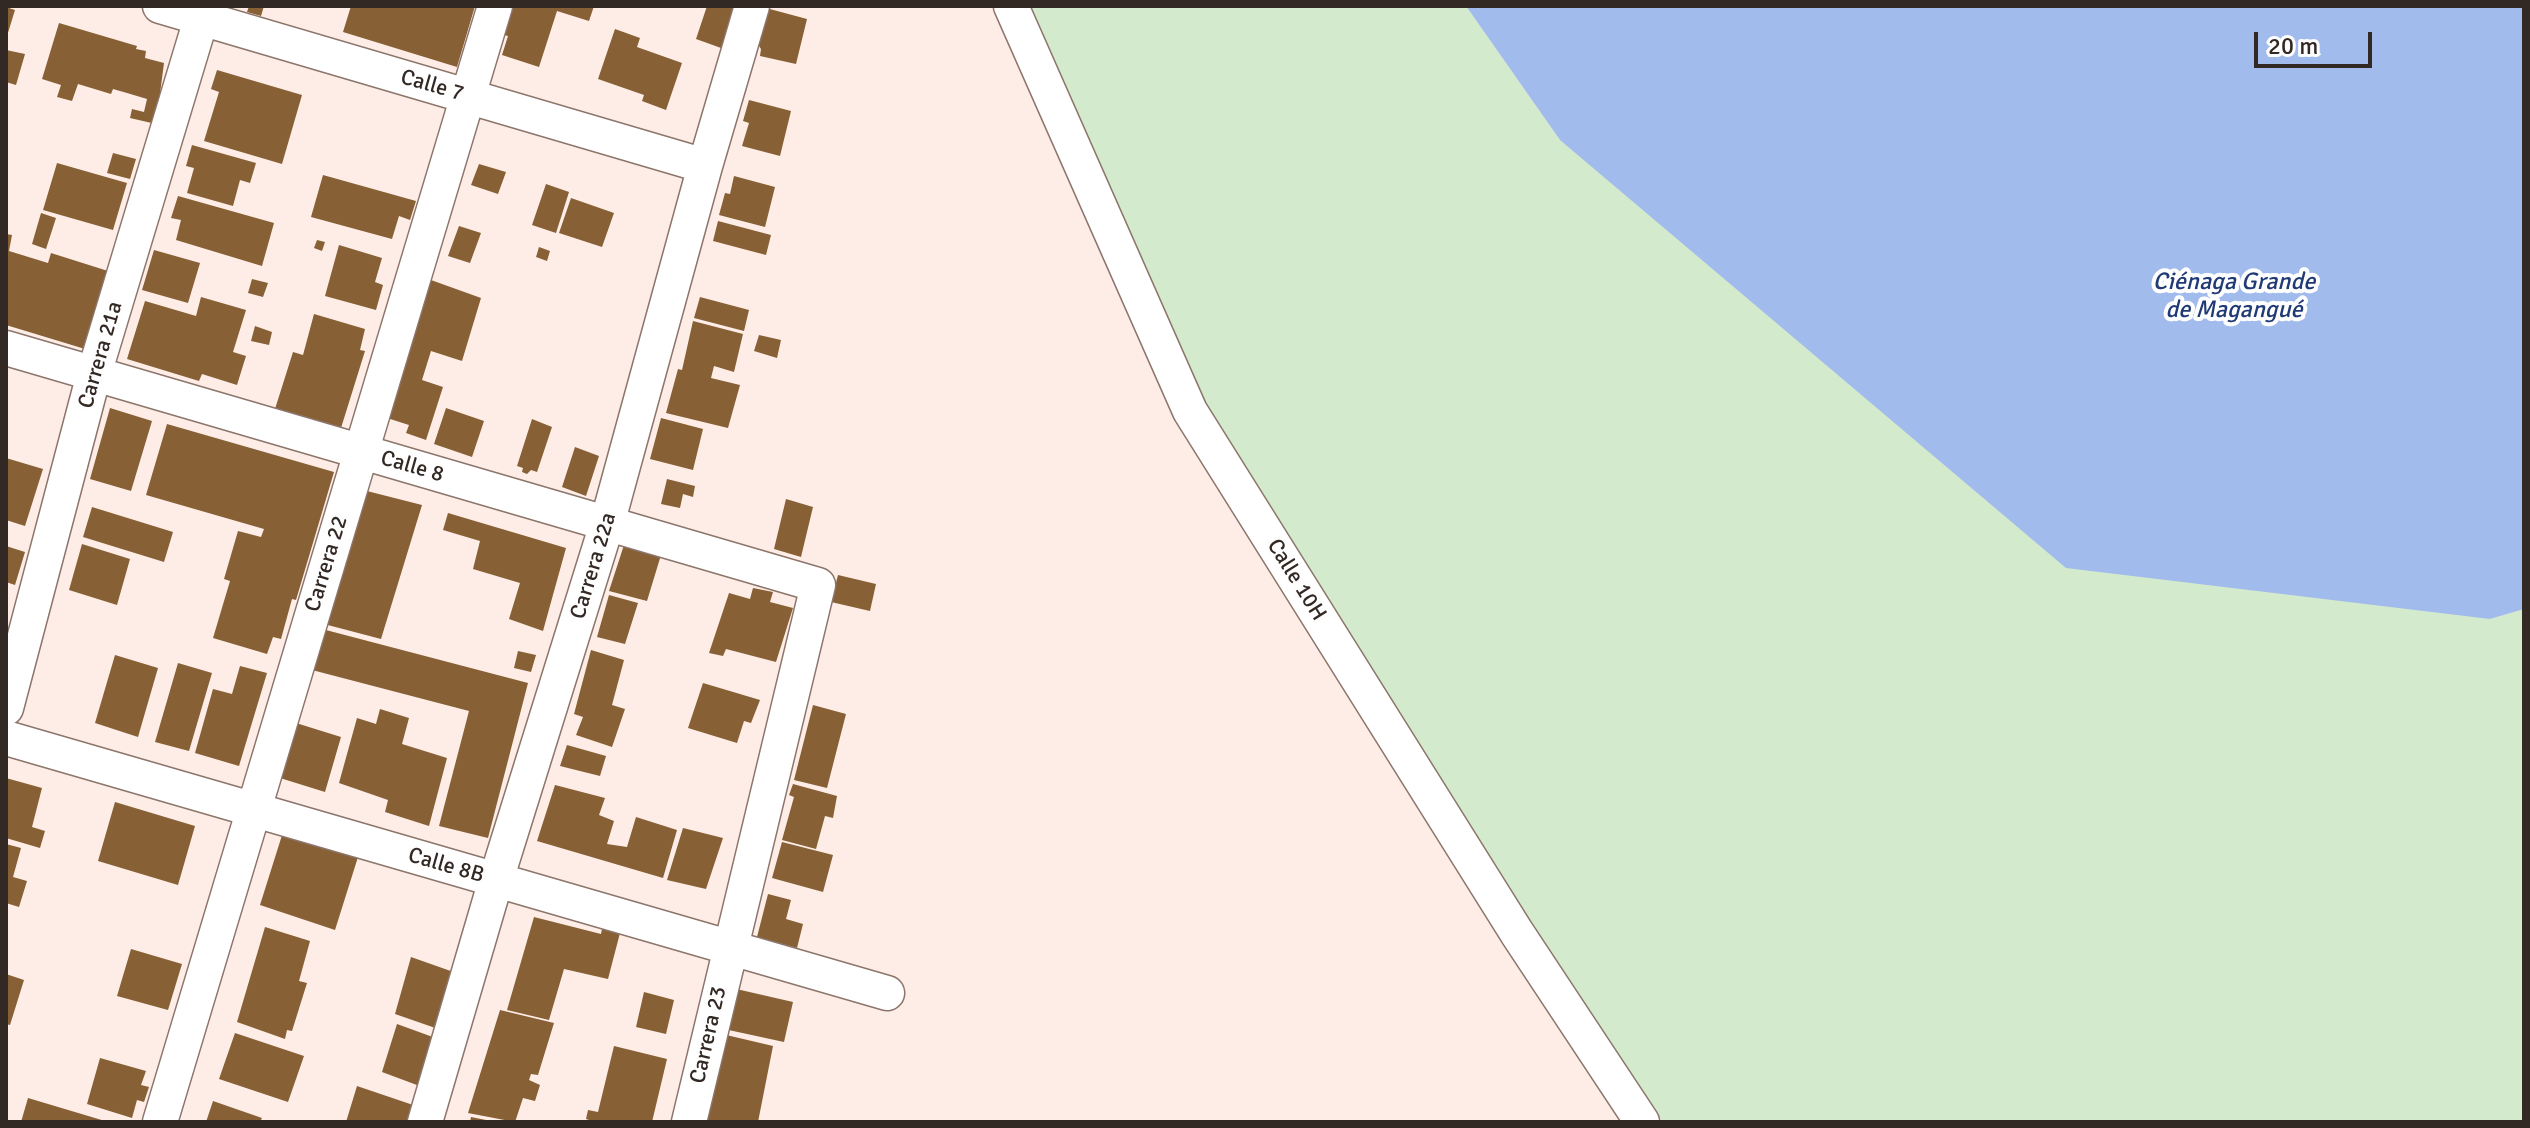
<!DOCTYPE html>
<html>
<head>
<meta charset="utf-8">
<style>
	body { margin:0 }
	#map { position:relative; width:2530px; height:1128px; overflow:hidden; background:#fdede6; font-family:Signika,sans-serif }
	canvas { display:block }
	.frame { position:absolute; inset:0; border:8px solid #322824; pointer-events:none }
	.scale { position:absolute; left:2254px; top:32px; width:118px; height:36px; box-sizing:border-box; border:4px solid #322824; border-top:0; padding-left:10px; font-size:24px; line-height:28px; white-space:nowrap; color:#322824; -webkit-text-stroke:6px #fefefe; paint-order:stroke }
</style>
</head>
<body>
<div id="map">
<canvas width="2530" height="1128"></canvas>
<div class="frame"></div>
<div class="scale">20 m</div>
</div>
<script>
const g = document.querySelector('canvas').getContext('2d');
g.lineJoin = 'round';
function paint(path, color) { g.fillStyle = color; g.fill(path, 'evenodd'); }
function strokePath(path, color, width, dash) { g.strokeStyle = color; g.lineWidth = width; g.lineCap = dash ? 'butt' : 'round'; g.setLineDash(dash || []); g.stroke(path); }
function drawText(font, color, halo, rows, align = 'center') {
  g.font = font + ' Signika,sans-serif'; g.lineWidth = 8; g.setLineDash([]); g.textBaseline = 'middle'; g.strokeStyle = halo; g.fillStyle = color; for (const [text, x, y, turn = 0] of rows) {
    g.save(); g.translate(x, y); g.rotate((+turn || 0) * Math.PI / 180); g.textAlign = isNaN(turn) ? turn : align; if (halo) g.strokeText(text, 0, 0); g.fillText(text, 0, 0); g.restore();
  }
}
const green = new Path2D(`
	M1018 6H1466L1560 140 2490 619 2524 609V1122H1663L1532 925 1202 407Z`);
const water = new Path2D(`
	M1466 6H2524V609L2490 619 2066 568 1560 140Z`);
const building = new Path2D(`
	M249 6H264L261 16 247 12Z
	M351 6H475L457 67 343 32Z
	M510 6H594L589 21 557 11 539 67 502 55 508 36 500 34Z
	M707 6 735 8 721 48 696 39Z
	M6 7 15 10 7 36H6Z
	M766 8 807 19 796 64 760 56 761 49 757 43Z
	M59 23 137 46 136 49 146 51 145 58 164 63 156 124 130 118 132 109 144 112 147 99 127 93 113 89 111 94 78 84 72 101 57 97 61 85 42 79Z
	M615 29 640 38 637 47 682 63 666 110 642 101 644 95 598 79Z
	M6 50 25 54 16 85 6 82Z
	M217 70 302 95 282 164 204 141 219 92 211 89Z
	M749 100 791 111 780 156 742 146 749 123 743 121Z
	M192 145 256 163 250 183 240 180 233 206 187 193 194 168 186 166Z
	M113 153 136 159 130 179 107 173Z
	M57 163 127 183 113 230 43 210Z
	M479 164 506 172 498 194 471 185Z
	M323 175 416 201 410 220 399 216 392 239 311 217Z
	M734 176 775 187 765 227 719 215 725 193 730 194Z
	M546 184 569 192 556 233 532 225Z
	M178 196 274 223 262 266 176 240 181 220 171 218Z
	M571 198 614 213 602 247 559 233Z
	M41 213 56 218 46 249 32 244Z
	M718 221 771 235 766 255 713 241Z
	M459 226 481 233 470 263 448 256Z
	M6 234 12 235 9 251 48 263 51 253 108 271 85 349 6 325Z
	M317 240 325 242 322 251 314 248Z
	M339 245 382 258 375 282 383 285 376 310 325 296Z
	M539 247 550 251 547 261 536 257Z
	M154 250 200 263 188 303 142 290Z
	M252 279 268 283 263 297 248 293Z
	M431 280 481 298 462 361 431 351 422 380 443 387 426 440 406 433 409 425 387 418Z
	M201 297 246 310 233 352 246 356 237 385 202 374 199 381 127 359 145 301 196 316Z
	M700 297 749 310 744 331 694 318Z
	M314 314 365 329 360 350 365 351 341 428 275 409 293 352 303 355Z
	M693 321 743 334 734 372 714 366 711 378 740 385 728 428 666 413 678 369 682 370Z
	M255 326 272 332 269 345 251 341Z
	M759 335 781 340 777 358 754 351Z
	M110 408 152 421 131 491 90 479Z
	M446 408 484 421 472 457 434 444Z
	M661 418 703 429 693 470 650 459Z
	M532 419 552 427 537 472 531 470 527 474 522 472 523 468 517 466Z
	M167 424 334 472 296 600 292 599 281 639 273 637 267 654 213 638 230 581 224 579 238 531 261 537 264 529 146 495Z
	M575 447 599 456 586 496 562 487Z
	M6 458 43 469 25 526 6 520Z
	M667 479 695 486 693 497 683 494 680 508 661 504Z
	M363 490 422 505 381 639 324 624Z
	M786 499 813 507 801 557 774 549Z
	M92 507 173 532 164 562 83 537Z
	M448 513 566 548 543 631 509 619 520 583 473 569 480 541 443 530Z
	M82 544 130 559 117 605 69 590Z
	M624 545 661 555 647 601 609 591Z
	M6 546 25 552 15 585 6 582Z
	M838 575 876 584 870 611 831 602Z
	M753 588 773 592 770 602 793 608 776 662 726 649 723 656 709 653 729 593 750 599Z
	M609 595 638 603 625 644 597 637Z
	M322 629 528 683 488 838 439 826 469 711 312 670Z
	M591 650 624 660 612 705 625 709 612 747 576 735 583 717 574 714Z
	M518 651 536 655 531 672 514 668Z
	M115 655 158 668 138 737 95 723Z
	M178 663 212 673 189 751 155 742Z
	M240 666 267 673 239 766 195 753 213 689 232 694Z
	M703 683 760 700 751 723 744 721 737 743 688 728Z
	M813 705 846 714 827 788 794 780Z
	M380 709 409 718 402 744 447 758 429 826 385 812 388 800 339 783 357 718 376 724Z
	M296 723 341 737 325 792 280 778Z
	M567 745 606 756 600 776 560 766Z
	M6 778 42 788 32 827 45 831 40 848 6 838Z
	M793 784 837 796 833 818 825 816 816 849 782 840 794 797 789 795Z
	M555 785 605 798 599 815 614 821 607 844 627 847 636 817 677 830 663 878 537 841Z
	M115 802 195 826 178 885 98 861Z
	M683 828 723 838 706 889 667 880Z
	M283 832 358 857 335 930 260 905Z
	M782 842 833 855 823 892 772 878Z
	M6 844 21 848 13 877 27 881 19 907 6 903Z
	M768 894 791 900 786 919 803 924 797 948 757 937Z
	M534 917 601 934 602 929 620 933 608 979 564 969 549 1020 507 1010Z
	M265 927 310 941 299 981 307 983 292 1031 287 1030 285 1039 237 1022Z
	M131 949 182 964 168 1010 117 996Z
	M411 957 462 975 444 1031 395 1014Z
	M6 974 24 980 10 1025 6 1024Z
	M732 988 793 1002 784 1042 724 1029Z
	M644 992 674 1000 666 1034 636 1027Z
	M500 1010 554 1023 538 1075 531 1074 529 1080 540 1085 535 1101 523 1098 515 1122 468 1113Z
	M397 1024 441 1040 425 1088 382 1072Z
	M235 1033 304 1056 288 1102 219 1079Z
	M722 1034 773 1046 758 1122H703Z
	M614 1046 667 1059 652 1122H595L586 1119 588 1110 598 1112Z
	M100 1058 146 1071 141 1085 149 1087 144 1102 137 1100 132 1118 87 1104Z
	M357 1086 419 1107 414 1122H346Z
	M28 1098 105 1121V1122H21Z
	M213 1101 262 1118 260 1122H206Z
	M471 1117 491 1121V1122H470Z`);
const street = new Path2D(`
	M160 6 705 166
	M1011 6 1190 411 1517 933 1642 1122
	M6 348 818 585 689 1122
	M6 708 94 374 205 6
	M6 738 887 993
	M160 1122 495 6
	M425 1122 496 880 607 524 705 166 752 6`);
const streetNames = [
	["Calle 7",432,86,16],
	["Carrera 21a",101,355,-74],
	["Calle 8",412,467,16],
	["Carrera 22",327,564,-73],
	["Carrera 22a",594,566,-73],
	["Calle 10H",1296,580,58],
	["Calle 8B",446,866,16],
	["Carrera 23",709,1035,-77]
];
const waterNames = [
	["Ciénaga Grande",2234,283],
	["de Magangué",2234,311]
];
paint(green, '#d3eacc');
paint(water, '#a2bbed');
paint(building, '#876035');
strokePath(street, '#8c756b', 37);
strokePath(street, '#fff', 34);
drawText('22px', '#322824', '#fefefe', streetNames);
drawText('italic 24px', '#203a75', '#fefefe', waterNames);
</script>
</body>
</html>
